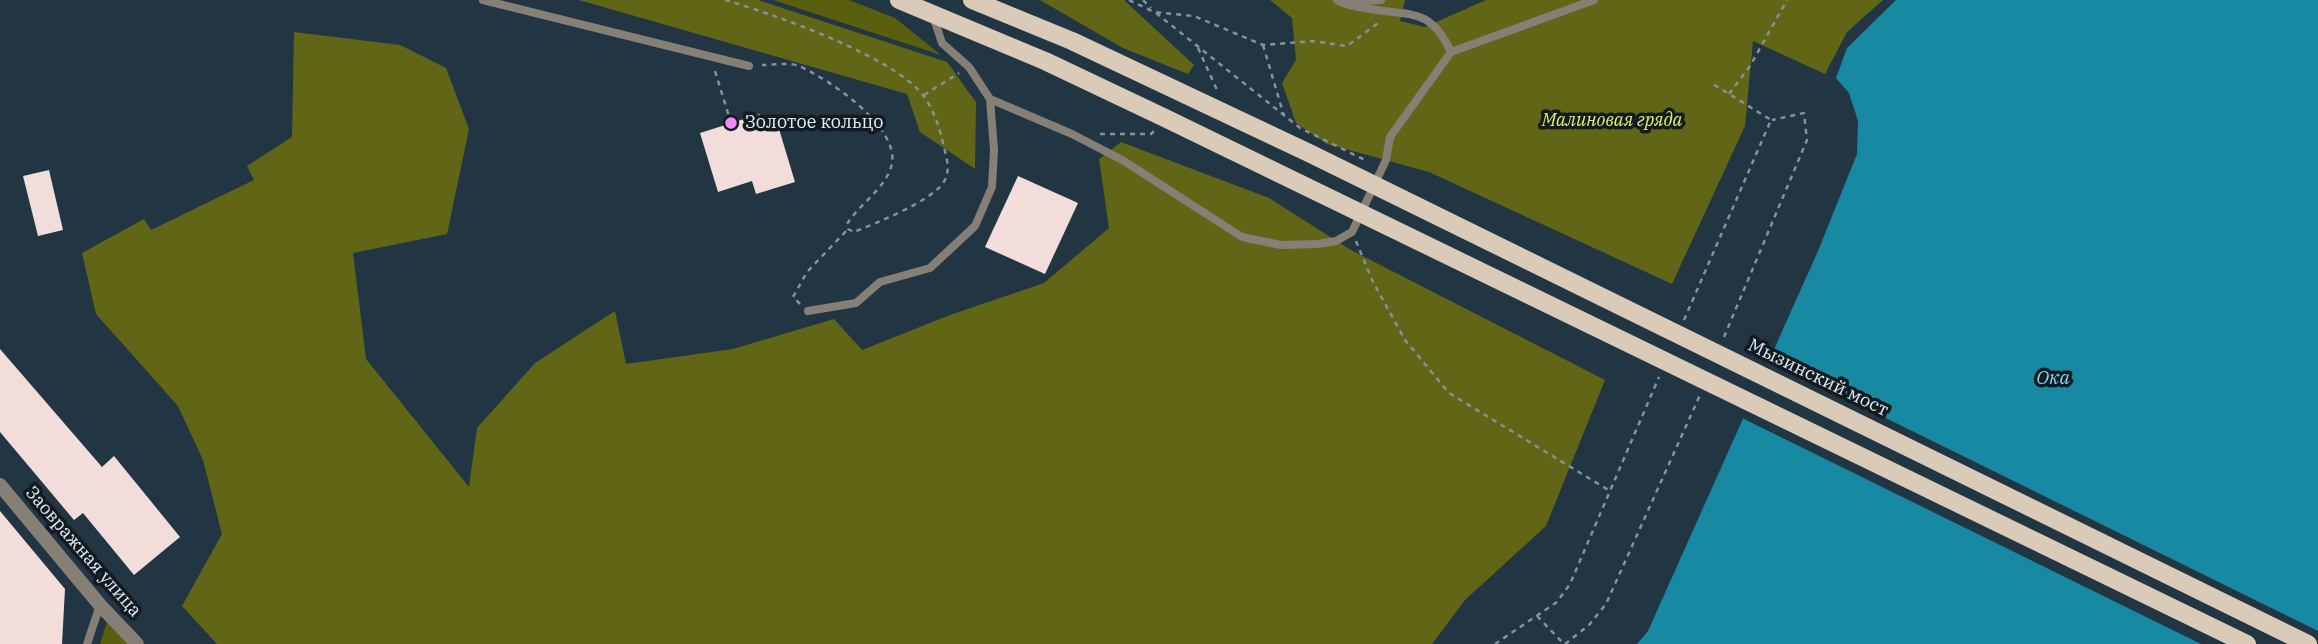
<!DOCTYPE html>
<html>
<head>
<meta charset="utf-8">
<style>
	body { margin:0 }
	canvas { display:block; background:#213542 }
</style>
</head>
<body>
<canvas width="2318" height="644"></canvas>
<script>
const g = document.querySelector('canvas').getContext('2d');
g.lineJoin = 'round';
function paint(path, color) { g.fillStyle = color; g.fill(path, 'evenodd'); }
function strokePath(path, color, width, dash) { g.strokeStyle = color; g.lineWidth = width; g.lineCap = dash ? 'butt' : 'round'; g.setLineDash(dash || []); g.stroke(path); }
function drawText(font, color, halo, rows, align = 'center') {
  g.font = font + ' "IBM Plex Serif",serif'; g.lineWidth = 7; g.setLineDash([]); g.textBaseline = 'middle'; g.strokeStyle = halo; g.fillStyle = color; for (const [text, x, y, turn = 0] of rows) {
    g.save(); g.translate(x, y); g.rotate((+turn || 0) * Math.PI / 180); g.textAlign = isNaN(turn) ? turn : align; if (halo) g.strokeText(text, 0, 0); g.fillText(text, 0, 0); g.restore();
  }
}
const green = new Path2D(`
	M773 0H849L895 18 941 55Z
	M107 622 128 644H100Z`);
const forest = new Path2D(`
	M579 0H758L947 62 976 102 975 169 920 132 907 94Z
	M1040 0H1124L1194 65 1188 74 1123 48Z
	M1270 0H1405L1400 21 1425 27 1486 0H1883L1847 32 1825 74 1753 41 1745 126 1672 284 1429 172 1327 144 1296 123 1282 83 1296 60 1292 18Z
	M294 32 400 45 446 68 469 129 447 234 353 253 366 359 469 487 477 428 535 363 615 311 626 364 733 349 834 319 862 350 950 315 1044 283 1109 228 1099 159 1121 142 1269 198 1351 250 1605 380 1546 526 1465 600 1432 644H217L182 606 222 534 203 460 178 406 96 314 82 253 144 219 151 230 254 180 247 166 292 137Z`);
const water = new Path2D(`
	M1896 0H2318V644H1637L1648 631 1818 251 1857 154 1858 121 1849 93 1836 78 1847 48Z`);
const pier = new Path2D(`
	M1766 359 2318 631V644H2201L1740 417Z`);
const building = new Path2D(`
	M760 114 763 123 776 119 795 182 756 194 752 181 718 192 700 133Z
	M49 170 63 230 38 236 23 176Z
	M1018 176 1078 203 1045 274 985 247Z
	M0 349 102 467 114 456 180 537 134 575 83 513 74 520 0 432Z
	M0 511 65 589 62 644H0Z`);
const path = new Path2D(`
	M725 0C773 14 897 57 925 98 935 113 940 129 944 147 947 159 951 173 943 183 930 202 876 223 854 232L848 229 847 224C859 204 888 187 892 163 898 126 830 80 799 66 790 62 773 65 762 65
	M1129 0 1154 12 1194 16 1263 45 1314 41 1347 46 1378 23
	M1143 0 1151 8
	M1156 13 1300 128 1367 161
	M1263 45 1284 116
	M1198 48 1217 90
	M715 71 731 123
	M1729 94 1750 66 1787 0
	M924 95 959 73
	M1100 134H1151L1154 131
	M1356 241 1372 280 1405 340 1449 393 1610 491
	M800 304 793 297 807 272 848 229
	M1684 320 1771 120 1713 84
	M1724 337 1807 140 1804 113 1772 120
	M1537 616 1564 644
	M1495 644 1557 602 1570 584 1659 377
	M1565 644 1589 625 1606 604 1700 395`);
const lane = new Path2D(`
	M483 0 749 66
	M1337 0C1345 5 1355 6 1364 8 1409 17 1429 5 1451 52
	M1350 2 1381 0
	M990 99 1072 134 1124 161 1242 237 1281 245 1318 244 1336 241 1352 232 1386 160 1390 137 1451 52 1594 0
	M808 311 856 303 880 282 930 268 975 226 992 187 994 150 990 99 969 67 942 43 933 16
	M87 644 100 605`);
const street = new Path2D(`
	M0 485 100 605 137 644`);
const primary = new Path2D(`
	M899 0 1045 61 1165 118 2247 644
	M972 0 1072 41 1309 153 2308 644`);
const markers = [
	[731,123,7,"#ef8bf7"]
];
const parkNames = [
	["Малиновая гряда",1612,121]
];
const poiNames = [
	["Золотое кольцо",745,123]
];
const streetNames = [
	["Мызинский мост",1818,378,26],
	["Заовражная улица",83,552,49]
];
const waterNames = [
	["Ока",2053,379]
];
paint(green, '#595f0e');
paint(forest, '#606616');
paint(water, '#1889a2');
paint(pier, '#213542');
paint(building, '#f3ddda');
strokePath(path, '#83939e', 2.5, [5, 5]);
strokePath(lane, '#867f76', 8);
strokePath(street, '#867f76', 14);
strokePath(primary, '#dacbb9', 18);
for (const [x, y, r, color] of markers) { const dot = new Path2D(); dot.arc(x, y, r, 0, 2 * Math.PI); g.fillStyle = color; g.fill(dot); strokePath(dot, '#121b21', 2.5); }
drawText('italic 18px', '#e3ef6d', '#121b21', parkNames);
drawText('18px', '#e2eef7', '#121b21', poiNames, 'left');
drawText('18px', '#e2eef7', '#121b21', streetNames);
drawText('italic 19px', '#81daf3', '#121b21', waterNames);
</script>
</body>
</html>
